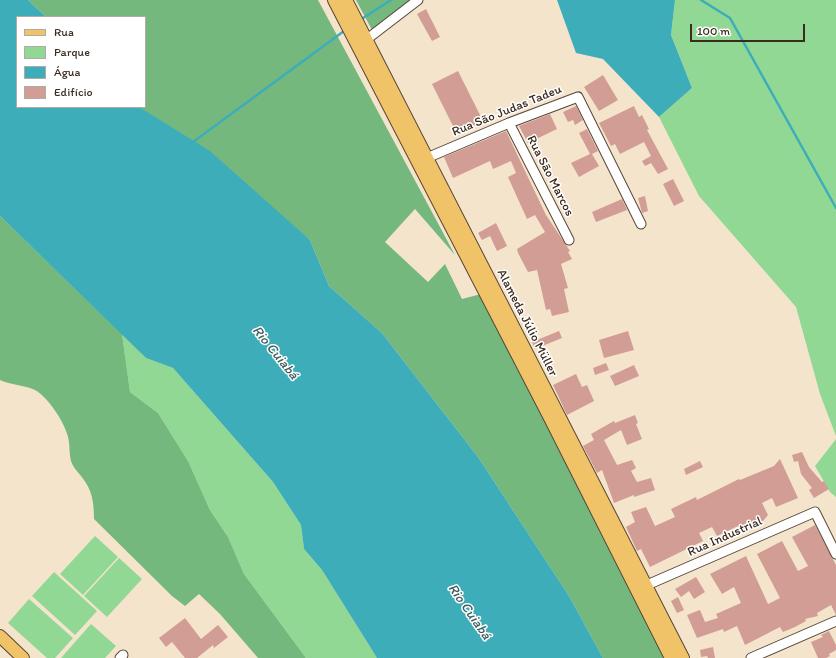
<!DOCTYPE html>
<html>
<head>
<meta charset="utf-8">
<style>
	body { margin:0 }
	#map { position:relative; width:836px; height:658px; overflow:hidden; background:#f5e4cc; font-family:Itim,sans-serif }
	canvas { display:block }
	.legend { position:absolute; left:16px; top:16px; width:130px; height:92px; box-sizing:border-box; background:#fff; border:1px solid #b1aaa5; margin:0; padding:5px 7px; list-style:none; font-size:12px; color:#3b2a1e }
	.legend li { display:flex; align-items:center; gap:8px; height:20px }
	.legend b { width:20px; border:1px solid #b1aaa5 }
	.scale { position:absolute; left:690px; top:24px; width:115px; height:18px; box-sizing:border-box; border:2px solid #3b2a1e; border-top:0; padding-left:5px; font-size:12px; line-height:14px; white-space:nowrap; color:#3b2a1e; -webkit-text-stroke:3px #fff; paint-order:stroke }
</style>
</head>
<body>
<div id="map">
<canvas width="836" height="658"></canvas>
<ul class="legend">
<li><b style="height:5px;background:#f1c369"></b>Rua</li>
<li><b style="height:11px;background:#90d893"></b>Parque</li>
<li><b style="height:11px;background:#3eadba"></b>Água</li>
<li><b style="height:11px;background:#d19d95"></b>Edifício</li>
</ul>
<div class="scale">100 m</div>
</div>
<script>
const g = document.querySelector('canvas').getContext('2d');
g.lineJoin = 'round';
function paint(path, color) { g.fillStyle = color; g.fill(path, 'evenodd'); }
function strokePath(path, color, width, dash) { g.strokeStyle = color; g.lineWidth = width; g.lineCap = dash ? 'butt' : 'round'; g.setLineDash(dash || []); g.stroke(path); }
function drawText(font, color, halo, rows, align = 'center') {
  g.font = font + ' Itim,sans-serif'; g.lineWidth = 3; g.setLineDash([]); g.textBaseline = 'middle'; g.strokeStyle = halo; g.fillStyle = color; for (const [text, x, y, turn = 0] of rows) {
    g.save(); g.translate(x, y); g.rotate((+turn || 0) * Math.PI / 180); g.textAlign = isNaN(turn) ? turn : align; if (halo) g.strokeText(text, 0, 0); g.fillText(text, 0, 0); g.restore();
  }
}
const green = new Path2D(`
	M675 0H836V436L820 394 796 307 699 196 659 117 692 88 671 35Z
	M122 334 146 358 173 368 273 482 301 525 304 549 322 570 377 658H306L244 574 228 537 210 510 188 461 158 413 130 392Z
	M836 439V497L830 492 815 466Z
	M95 536 118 557 83 595 60 574Z
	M119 558 142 579 107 617 84 596Z
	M54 572 97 611 75 635 32 596Z
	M29 599 73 638 55 658H47L8 623Z
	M91 624 116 646 105 658H61Z`);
const forest = new Path2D(`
	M28 0H318L455 255 415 209 385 242 428 282 445 264 462 299 481 294 667 658H603L569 596 478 457 382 333 329 286 310 240 139 107H145V17H46Z
	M356 0H411L372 30Z
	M0 216 122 334 130 392 158 413 188 461 210 510 228 537 244 574 306 658H258L220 614 199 594 185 606 172 596 94 519C94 502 92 489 81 476 77 471 73 467 71 461 69 453 70 444 68 437 65 423 48 397 35 390 24 385 11 385 0 380Z`);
const water = new Path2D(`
	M0 0H28L46 17H17V107H139L210 151 310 240 329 286 382 333 478 457 569 596 603 658H377L322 570 304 549 301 525 273 482 173 368 146 358 0 216Z
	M557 0H675L671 35 692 88 659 117 603 59 576 53Z`);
const stream = new Path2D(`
	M701 0 730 18 836 208
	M363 18 391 0
	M193 142 344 31`);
const building = new Path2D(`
	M426 9 440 37 432 41 417 14Z
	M458 71 483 121 457 134 432 84Z
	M603 75 618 100 599 111 584 87Z
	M576 106 583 120 575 125 573 120 568 122 563 112Z
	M634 106 639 117 642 115 649 129 647 130 668 169 658 174 651 163 645 166 642 161 651 156 644 142 620 154 615 144 611 146 599 123Z
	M550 114 557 129 528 143 519 126Z
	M587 129 598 151 592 154 599 166 579 177 571 163 590 154 579 133Z
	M506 131 546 215 570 251 568 252 572 259 561 264 568 288 564 289 569 312 552 316 550 309 546 310 537 270 528 272 518 253 517 249 545 232 535 215 527 219 508 177 516 173 511 161 493 169 490 161 453 178 444 157Z
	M673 179 684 201 674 206 663 184Z
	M645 196 648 211 642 213 638 198Z
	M622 199 627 210 596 222 592 212Z
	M496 223 507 246 497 251 490 236 482 240 478 233Z
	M559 331 562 338 535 349 532 342Z
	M628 331 634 350 604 358 599 340Z
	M606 363 609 370 595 375 593 368Z
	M634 365 639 376 615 386 610 376Z
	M576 374 582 387 587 385 594 401 567 415 553 385Z
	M635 415 638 423 636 424 642 439 627 445 621 430 604 440 617 465 632 460 636 468 631 471 637 482 651 478 655 490 634 497V495L614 503 602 470 597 473 583 446 594 440 591 434 614 421 615 423Z
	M802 452 809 467 822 482 824 481 829 489 814 498 809 490 812 488 801 474 798 461 794 462 792 455Z
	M780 459 798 498 776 507 772 498 762 503 768 515 763 521 740 532 738 526 717 536 712 527 699 533 703 541 650 567 641 549 637 551 626 527 635 522 631 512 646 507 655 526 675 517 671 509 696 497 697 500 739 479 740 480 774 466Z
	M700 461 703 467 686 475 684 469Z
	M815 525 836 565V615L831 605 817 613 818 616 805 619 806 621 795 627 783 632 780 627 745 645 737 626 724 632 723 629 697 638 687 615 700 610 705 622 718 618 716 614 741 603 734 587 722 594 710 574 746 556 768 604 780 598 757 554 782 541 798 571 808 566 792 537Z
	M696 577 705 592 694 599 689 591 681 597 675 589Z
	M678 597 684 610 677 613 671 601Z
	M185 618 201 639 218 625 228 637 214 648 213 645 197 658H185L172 642 166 647 159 638Z
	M829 631 836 645V650L829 654 830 656 826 658H818L811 642 823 637 821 635Z
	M713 647 715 658H708L707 656 701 657 700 650Z`);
const minor = new Path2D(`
	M362 43 418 0
	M509 123 569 240
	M422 160 509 123 578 97 641 224
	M640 588 815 512 836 554
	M120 658 123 655
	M751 658 836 621`);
const major = new Path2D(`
	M334 0 550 418 671 658
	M346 0 683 658
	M0 636 23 658`);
const streetNames = [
	["Rua São Judas Tadeu",507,111,-22],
	["Rua São Marcos",550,176,63],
	["Alameda Júlio Müller",527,323,63],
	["Rua Industrial",725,537,-24]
];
const waterNames = [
	["Rio Cuiabá",275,353,51],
	["Rio Cuiabá",469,612,55]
];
paint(green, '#90d893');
paint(forest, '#74b87d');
paint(water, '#3eadba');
strokePath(stream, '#3eadba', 2.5);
paint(building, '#d19d95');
strokePath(minor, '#574638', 11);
strokePath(major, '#574638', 14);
strokePath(minor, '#fff', 9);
strokePath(major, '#f1c369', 12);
drawText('13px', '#3b2a1e', '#fff', streetNames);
drawText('italic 14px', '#3c5e5c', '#fff', waterNames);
</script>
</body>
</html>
